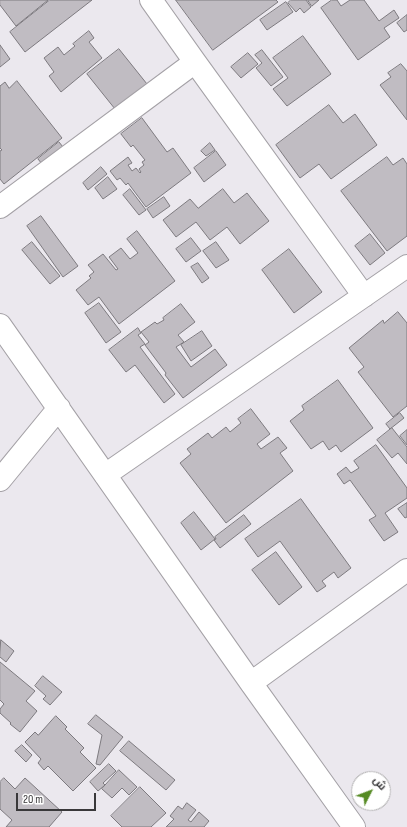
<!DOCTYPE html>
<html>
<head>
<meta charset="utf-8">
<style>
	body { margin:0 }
	#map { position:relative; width:407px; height:827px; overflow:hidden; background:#ebe8ee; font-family:"Sofia Sans Condensed",Cairo,sans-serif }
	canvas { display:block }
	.north { position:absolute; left:351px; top:771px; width:40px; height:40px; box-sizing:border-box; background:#fff; border:1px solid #b0afb0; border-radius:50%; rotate:48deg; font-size:11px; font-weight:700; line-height:16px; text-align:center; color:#39383a }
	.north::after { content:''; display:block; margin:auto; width:14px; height:18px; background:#558a23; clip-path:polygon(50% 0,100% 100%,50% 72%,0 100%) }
	.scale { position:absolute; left:16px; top:793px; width:80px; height:18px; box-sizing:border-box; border:2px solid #39383a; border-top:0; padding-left:5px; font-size:12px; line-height:14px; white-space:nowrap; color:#39383a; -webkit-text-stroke:3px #fff; paint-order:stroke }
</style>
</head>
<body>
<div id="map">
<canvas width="407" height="827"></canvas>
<div class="north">ش</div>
<div class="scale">20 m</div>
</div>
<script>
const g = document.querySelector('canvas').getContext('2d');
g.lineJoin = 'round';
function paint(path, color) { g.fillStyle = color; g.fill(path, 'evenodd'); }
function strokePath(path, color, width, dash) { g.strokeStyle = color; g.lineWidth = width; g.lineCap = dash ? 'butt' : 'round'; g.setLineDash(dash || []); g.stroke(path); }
const building = new Path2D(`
	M0 0H48L16 26 0 5Z
	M50 0H92L25 52 10 32Z
	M176 0H276L278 2 213 50Z
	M291 0H306L311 7 304 13 300 8 296 12 288 3Z
	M308 0H319L312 6Z
	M332 0H337L341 6 350 0H364L379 21 394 10 399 18 384 28 390 37 358 60 321 8Z
	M286 2 293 12 267 30 260 20Z
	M407 15V30L404 32 397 23Z
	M89 31 94 38 89 42 102 58 61 92 49 76 54 72 44 58 58 47 64 55 75 46 73 44Z
	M303 36 331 74 287 106 273 89 288 78 273 58Z
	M0 45 10 59 0 67Z
	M119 49 147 84 115 109 87 74Z
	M262 50 283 77 271 86 256 68 262 63 255 55Z
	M248 53 258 64 241 78 231 67Z
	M401 64 407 71V120L380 85 391 77 388 73Z
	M17 81 62 138 4 184 0 179V151L2 150 0 148V86L5 82 9 88Z
	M329 105 343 123 355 114 377 145 331 179 319 164 300 178 276 145Z
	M142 118 167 152 173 148 191 173 146 207 128 183 126 185 120 178 117 180 110 171 128 157 132 163 128 165 132 171 136 168 140 173 141 172 139 169 144 165 142 162 145 160 133 145 131 147 121 134Z
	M59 142 67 152 46 169 38 159Z
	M210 143 215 150 206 156 201 151Z
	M216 151 226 165 204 182 194 168Z
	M387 157 393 165 403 158 407 164V236L387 251 341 191Z
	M101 167 107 174 88 190 83 183Z
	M108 177 117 189 103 199 95 188Z
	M130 189 146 210 139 215 123 195Z
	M223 189 234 203 247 193 269 221 240 244 227 227 210 240 196 222 176 237 163 220 190 199 198 208Z
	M164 197 170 206 153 218 147 209Z
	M41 216 78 266 63 277 27 226Z
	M137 231 175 281 119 324 99 297 88 305 76 290 91 278 89 276 94 272 88 265 103 254 116 270 118 269 109 257 121 248 130 259 138 253 127 239Z
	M370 234 385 253 370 265 355 246Z
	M191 238 201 251 186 262 176 249Z
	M32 242 60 276 50 284 22 250Z
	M216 242 229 260 216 268 203 251Z
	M289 249 322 292 294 313 262 270Z
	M198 263 209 278 202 283 191 267Z
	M99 303 121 332 106 343 85 313Z
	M181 304 195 322 178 335 184 342 176 347 191 367 215 349 227 365 183 398 165 375 166 373 145 345 149 342 141 332 155 322 157 324 164 320 163 318Z
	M398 312 407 323V406L393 417 358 372 364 367 349 348 383 320 384 323Z
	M138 328 141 333 138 335 145 344 140 347 175 394 164 403 135 365 126 372 109 350Z
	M202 331 212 346 191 361 181 345Z
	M338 380 373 428 341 452 336 445 329 450 323 441 311 449 290 421 304 410 302 406Z
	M251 409 270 434 257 444 261 449 278 437 287 448 280 453 293 471 226 523 180 463 191 454 187 449 208 433 212 438 226 427 230 432 241 423 238 419Z
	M400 413 404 418 390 429 386 424Z
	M392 428 407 447V464L398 453 392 458 377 440Z
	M407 430V445L400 436Z
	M376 445 407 488V498L385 513 398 532 384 541 369 520 376 516 350 480 344 484 337 474 346 467 351 473 359 468 354 461Z
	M301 499 351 568 338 578 334 572 322 581 326 586 317 592 280 541 258 557 245 539Z
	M407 503V517L405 518 398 509Z
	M194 512 215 539 201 550 181 523Z
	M244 515 251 524 220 548 214 540 216 539 215 537Z
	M276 552 302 587 279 605 252 570Z
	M1 640 14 651 6 662 0 657Z
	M0 662 35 691 26 701 37 711 20 732 10 724 11 723 0 713V709L4 704 0 700Z
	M43 676 62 692 50 705 43 699 46 696 35 686Z
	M96 715 123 737 100 765 96 764 102 735 88 724Z
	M56 716 67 727 65 729 84 748 80 752 96 768 73 791 48 766 44 770 38 763 41 759 25 742 35 732 38 735Z
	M129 741 175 780 166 790 120 751Z
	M22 745 32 755 26 762 15 751Z
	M109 764 116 771 103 783 105 785 98 791 90 782Z
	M119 770 137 787 129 795 122 788 112 798 102 789Z
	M4 778 15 789 25 778 62 812 49 827H6L12 820 0 809V782Z
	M140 787 166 813 151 827H122L111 816Z
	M187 803 196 810 188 820 191 822 199 812 209 821 204 827H166L174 819 170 816 178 806 182 809Z`);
const minor = new Path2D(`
	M151 0 195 62 364 296
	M0 207 195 62
	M0 325 251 683 354 827
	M105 475 407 266
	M0 480 59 408
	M251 683 407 570`);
paint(building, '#c0bcc2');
strokePath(building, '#7d7a7f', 1);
strokePath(minor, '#a4a1a6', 24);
strokePath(minor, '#fff', 22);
</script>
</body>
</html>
